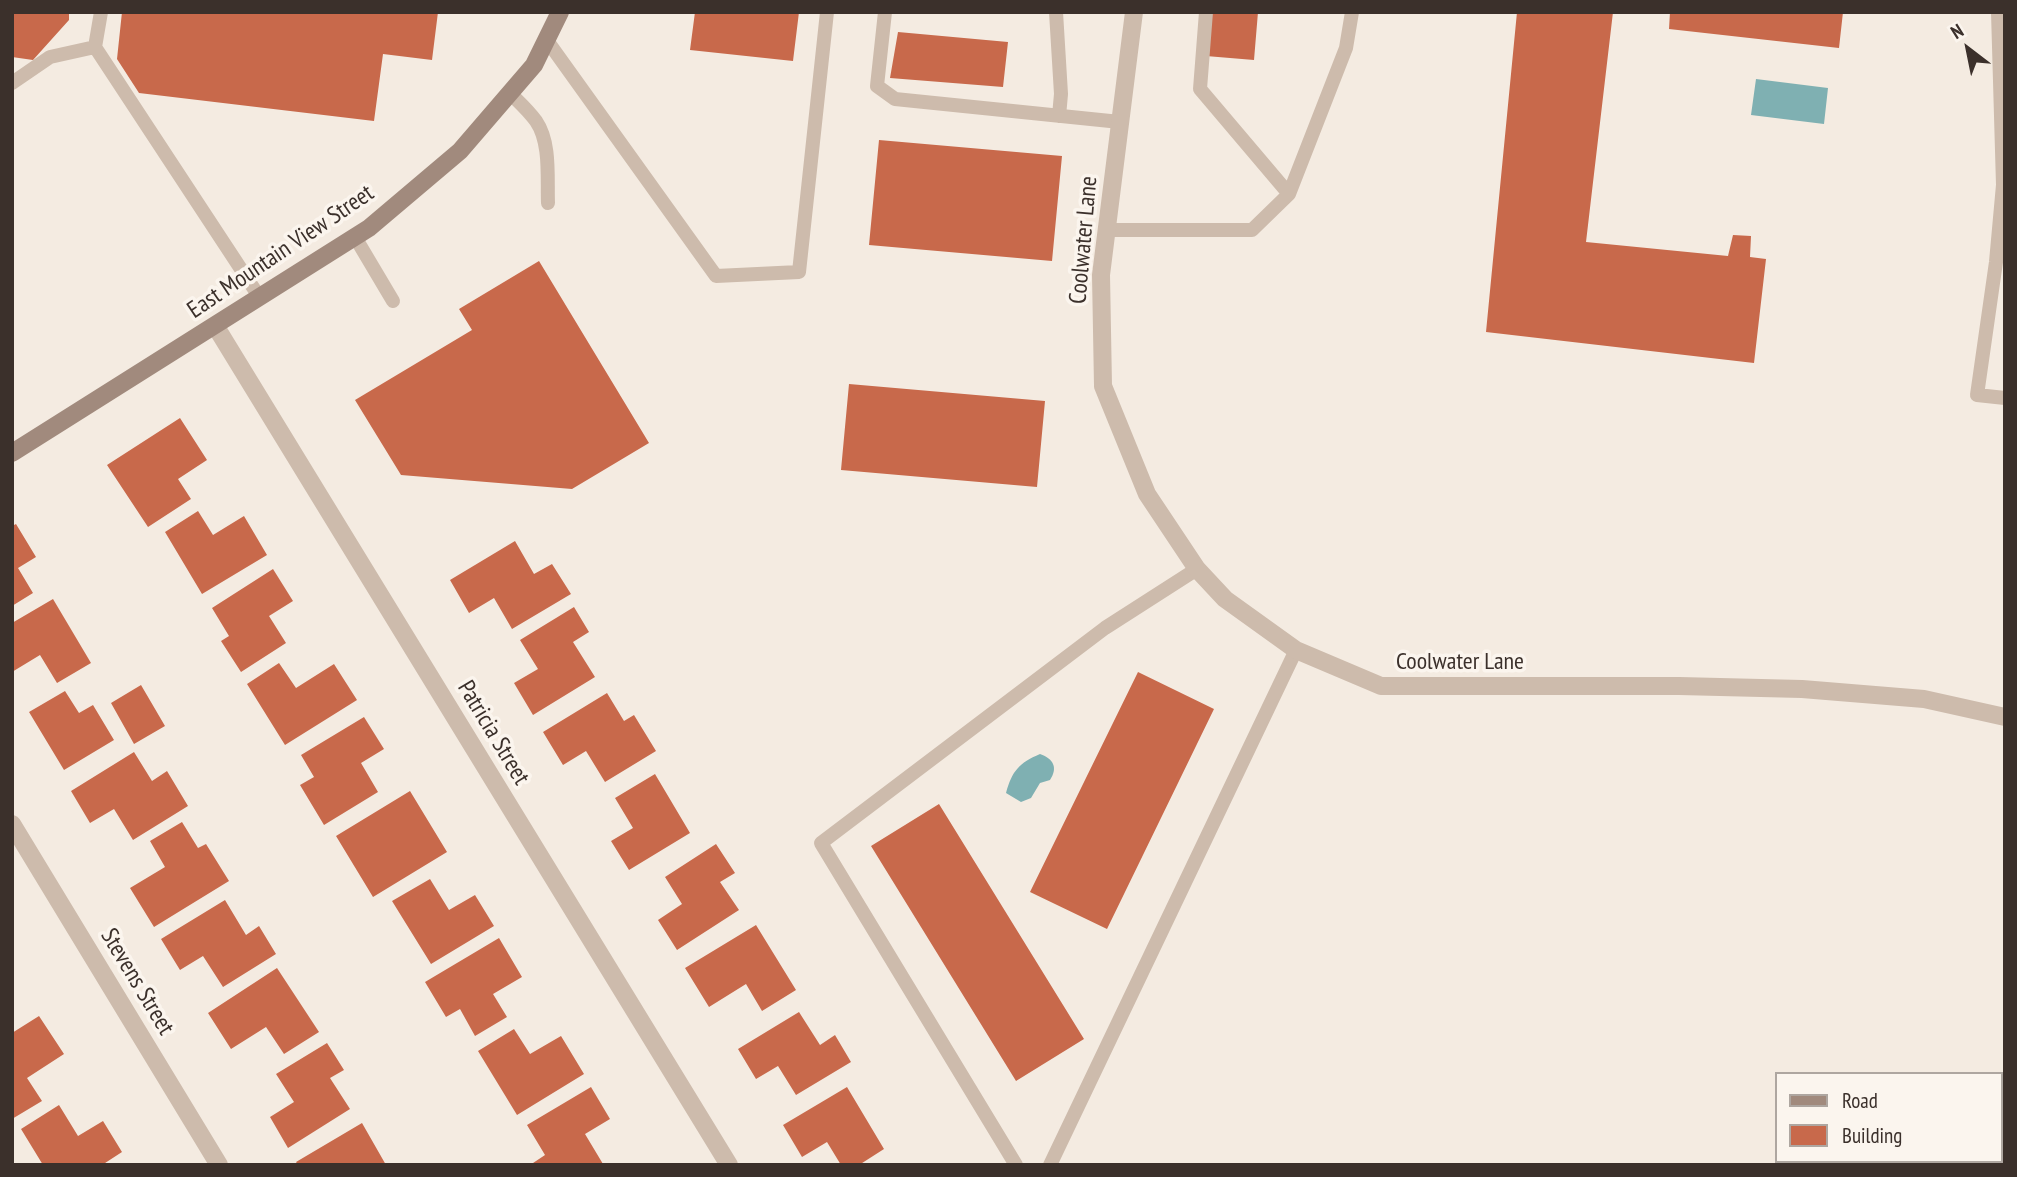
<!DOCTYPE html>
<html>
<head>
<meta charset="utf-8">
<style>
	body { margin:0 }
	#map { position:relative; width:2017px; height:1177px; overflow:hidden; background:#f4ebe1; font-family:"PT Sans Narrow",sans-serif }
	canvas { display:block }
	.frame { position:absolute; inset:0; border:14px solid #3b302b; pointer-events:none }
	.legend { position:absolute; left:1775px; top:1072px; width:228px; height:91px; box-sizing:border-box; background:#fbf5ee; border:2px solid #aea6a0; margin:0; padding:9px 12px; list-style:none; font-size:21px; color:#3b302b }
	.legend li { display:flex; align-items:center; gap:14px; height:35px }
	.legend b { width:35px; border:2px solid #aea6a0 }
	.north { position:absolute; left:1933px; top:14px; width:70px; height:70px; -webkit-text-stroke:5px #fbf5ee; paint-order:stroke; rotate:328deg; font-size:19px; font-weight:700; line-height:28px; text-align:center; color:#3b302b }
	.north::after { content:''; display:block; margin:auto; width:24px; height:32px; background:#3b302b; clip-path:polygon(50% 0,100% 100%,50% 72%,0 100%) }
</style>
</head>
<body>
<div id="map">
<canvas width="2017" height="1177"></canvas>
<div class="frame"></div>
<ul class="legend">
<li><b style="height:9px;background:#a18a7d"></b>Road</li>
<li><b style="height:19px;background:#c8694b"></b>Building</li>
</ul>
<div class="north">N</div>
</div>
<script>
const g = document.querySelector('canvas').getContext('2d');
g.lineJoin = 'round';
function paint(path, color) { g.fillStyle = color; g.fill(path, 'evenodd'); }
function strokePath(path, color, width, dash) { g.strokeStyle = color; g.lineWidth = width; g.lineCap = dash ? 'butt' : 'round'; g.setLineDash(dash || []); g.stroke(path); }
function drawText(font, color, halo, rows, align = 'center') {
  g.font = font + ' "PT Sans Narrow",sans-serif'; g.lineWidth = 7; g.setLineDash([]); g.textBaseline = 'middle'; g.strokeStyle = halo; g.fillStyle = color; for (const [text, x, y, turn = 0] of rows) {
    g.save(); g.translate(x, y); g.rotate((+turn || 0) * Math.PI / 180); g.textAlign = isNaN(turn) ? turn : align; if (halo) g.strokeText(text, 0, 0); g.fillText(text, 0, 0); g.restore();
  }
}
const water = new Path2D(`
	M1756 79 1828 88 1824 124 1751 115Z
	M1040 754C1054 759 1058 768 1050 780L1040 783 1031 798 1021 802 1006 793C1012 771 1019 763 1040 754Z`);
const building = new Path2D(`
	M12 12H69V20L33 60 12 57Z
	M122 12H438L432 60 383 54 374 121 139 93 117 59Z
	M695 12H799L793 61 690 50Z
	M1210 12H1258L1254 60 1206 56Z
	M1517 12H1613L1586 242 1728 256 1733 235 1751 236 1750 257 1766 259 1754 363 1486 332Z
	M1670 12H1843L1839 48 1669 29Z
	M898 32 1008 42 1003 87 890 78Z
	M879 140 1062 156 1052 261 869 245Z
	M539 261 649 443 572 489 401 475 355 400 472 330 459 309Z
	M849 384 1045 401 1037 487 841 470Z
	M180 418 207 460 178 479 191 499 148 527 107 465Z
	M198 511 213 535 244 516 267 555 202 594 165 532Z
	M16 524 36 557 18 568 33 593 12 606V526Z
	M515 541 534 574 552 564 571 594 512 629 494 598 469 613 450 580Z
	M273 569 293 601 269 616 286 643 241 672 221 641 229 636 212 608Z
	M53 599 91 663 57 683 40 655 12 672V623Z
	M574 607 589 632 573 642 595 677 533 715 514 683 538 669 520 640Z
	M279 663 296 688 334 664 357 700 285 745 247 684Z
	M1138 672 1214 709 1107 929 1030 892Z
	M141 685 165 726 134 744 111 703Z
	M65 691 79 713 93 705 114 740 64 770 29 712Z
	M607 693 624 721 634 715 656 751 605 782 586 751 563 765 543 732Z
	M364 717 384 749 361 763 378 792 324 825 300 785 314 777 301 755Z
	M134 752 152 781 167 771 188 806 133 840 114 809 90 823 71 791Z
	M655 774 690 833 629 870 611 841 633 828 615 798Z
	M410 791 447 852 373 897 336 836Z
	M939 804 1084 1039 1016 1081 871 846Z
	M182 822 198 848 206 844 229 881 154 927 130 888 165 867 150 841Z
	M716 844 735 873 720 882 739 910 677 950 658 920 682 904 665 877Z
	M430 879 449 910 475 895 494 926 431 964 392 901Z
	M225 900 246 935 259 926 276 954 223 987 203 956 180 970 161 939Z
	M756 925 796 990 762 1011 746 984 709 1007 685 968Z
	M499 938 522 977 493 994 507 1017 475 1036 460 1009 446 1017 425 982Z
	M277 968 319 1032 284 1054 266 1027 231 1049 208 1013Z
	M799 1012 820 1045 835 1035 851 1062 796 1095 778 1066 756 1079 738 1049Z
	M39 1016 64 1054 27 1078 42 1101 12 1119V1033Z
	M514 1029 530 1054 561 1036 584 1074 517 1115 478 1051Z
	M327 1043 344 1070 330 1078 350 1109 288 1148 270 1117 294 1102 276 1074Z
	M591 1087 610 1119 585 1134 603 1164 530 1165 545 1155 527 1125Z
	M847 1087 884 1149 859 1165H841L827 1142 802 1157 783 1125Z
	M59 1105 78 1136 103 1121 122 1152 102 1165H43L21 1129Z
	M362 1123 386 1165H298L296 1162Z`);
const lane = new Path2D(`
	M885 12 877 86 895 99 1120 122
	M1056 12 1061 94 1059 116
	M1206 12 1200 89 1289 194
	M1998 12 2003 185 1996 262 1977 395 2005 398
	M546 39 716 276 799 272 827 12
	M95 47 260 298
	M12 83 50 57 95 47 101 12
	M510 93C519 102 529 111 536 121 551 143 547 177 548 203
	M1107 230H1252L1289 194 1346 48 1352 12
	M355 237 393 301
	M1016 1165 821 843 1105 628 1197 569
	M1050 1165 1296 650`);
const street = new Path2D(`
	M1134 12 1101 275 1103 386 1147 494 1197 569 1225 599 1296 650 1381 686H1679L1802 689 1924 699 2005 717
	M216 327 729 1165
	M12 824 219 1165`);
const secondary = new Path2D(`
	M12 453 369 228 460 151 534 65 560 12`);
const streetNames = [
	["Coolwater Lane",1084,240,-85],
	["East Mountain View Street",281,252,-34],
	["Coolwater Lane",1460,662],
	["Patricia Street",493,733,59],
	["Stevens Street",137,982,59]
];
paint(water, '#7fb0b2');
paint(building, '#c8694b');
strokePath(lane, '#cdbbac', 14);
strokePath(street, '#cdbbac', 18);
strokePath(secondary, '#a18a7d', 18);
drawText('24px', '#3b302b', '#fbf5ee', streetNames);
</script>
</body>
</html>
